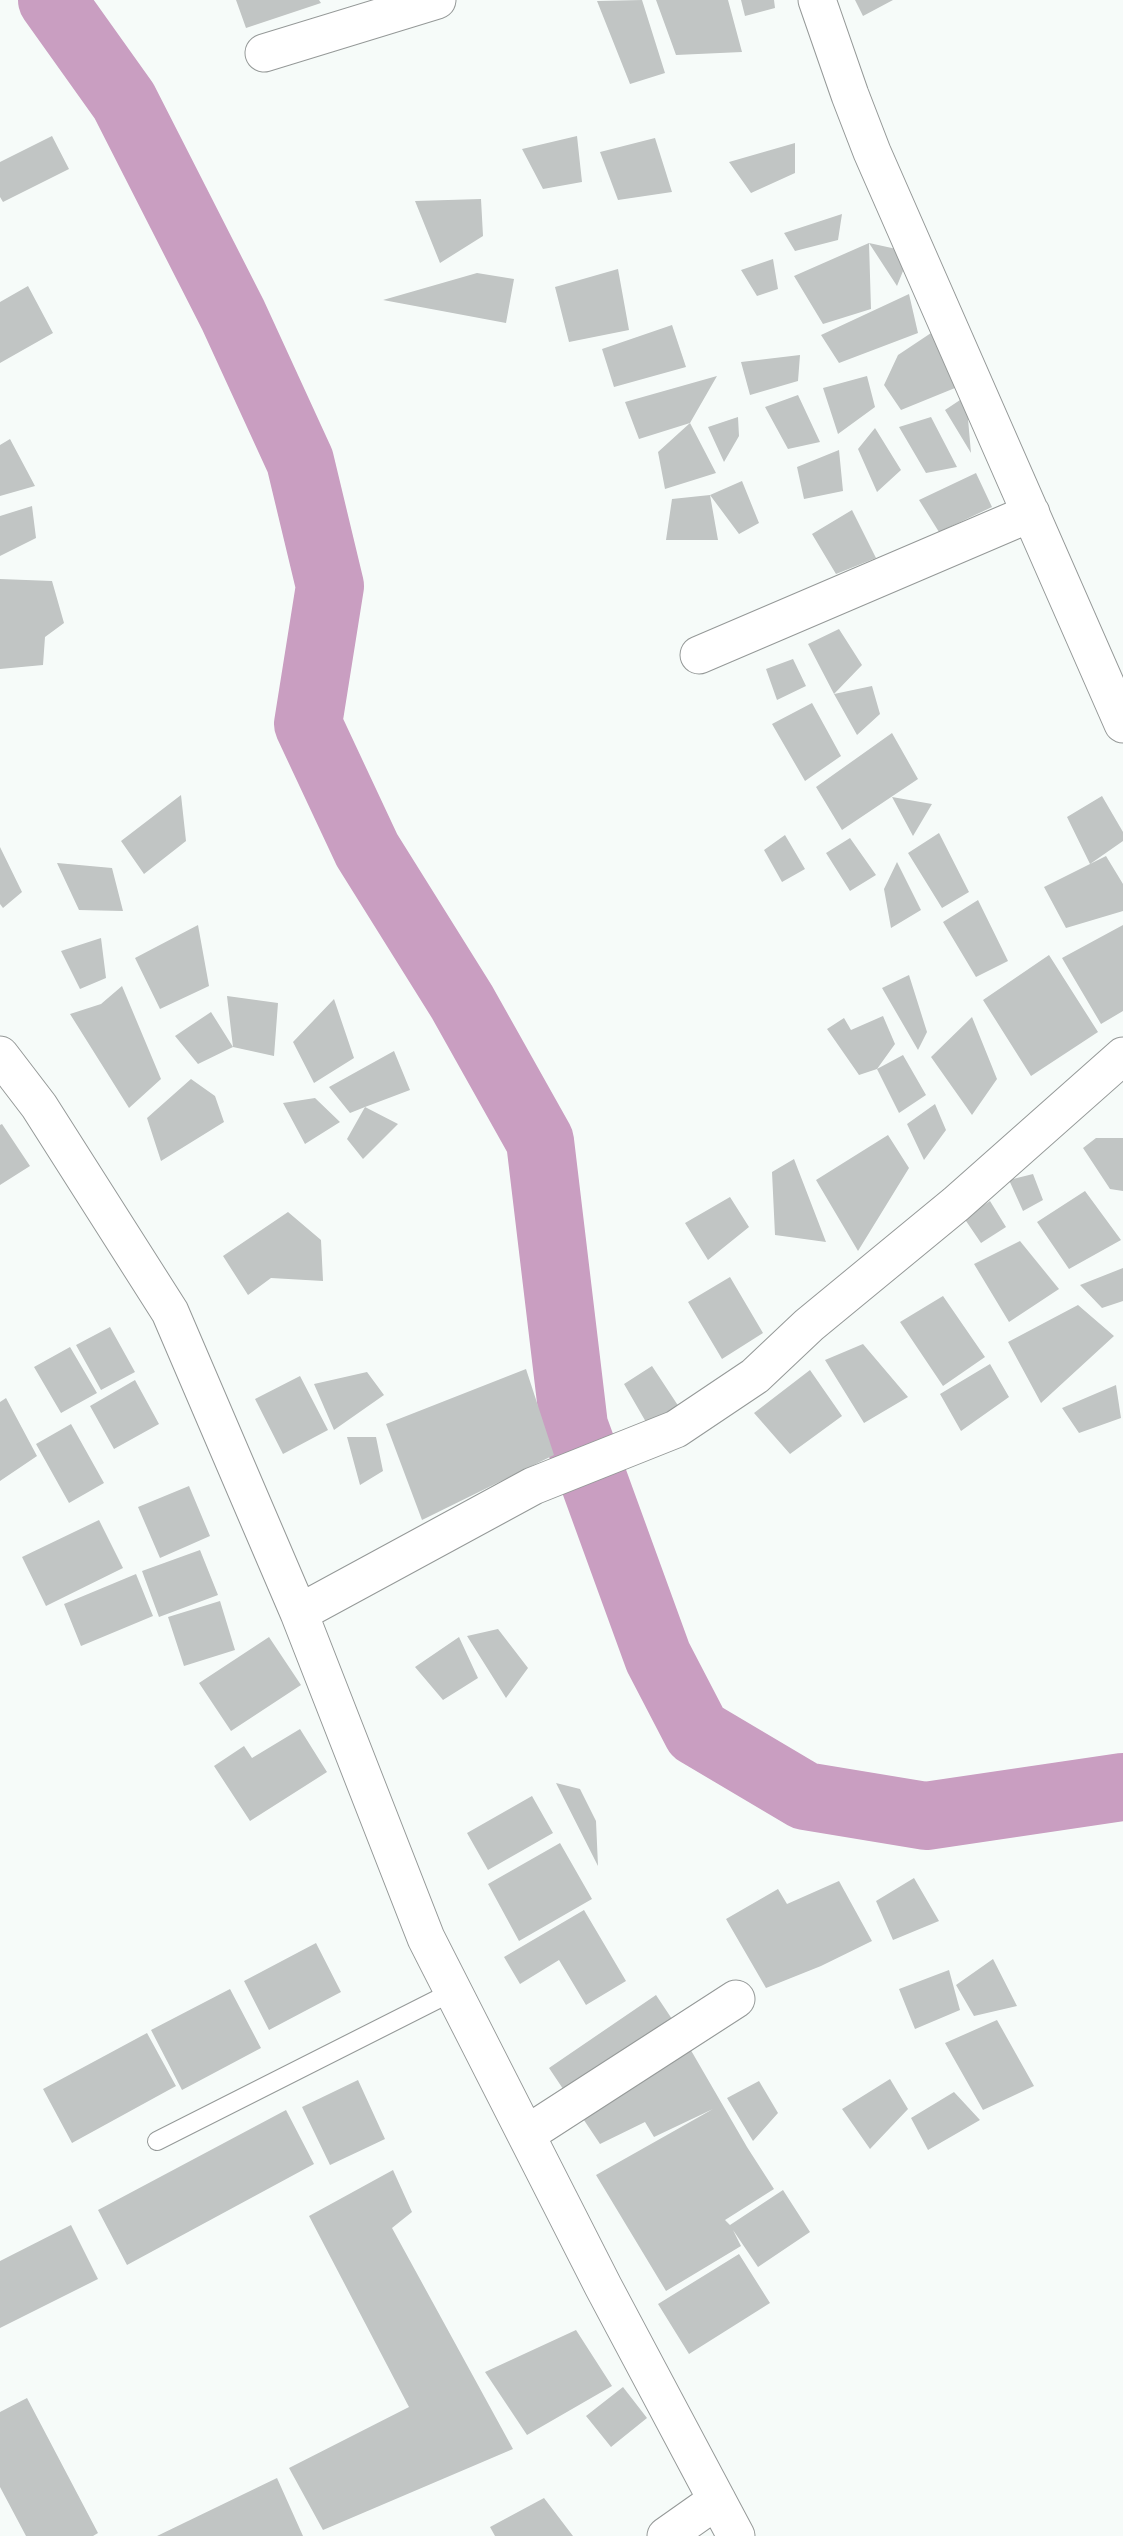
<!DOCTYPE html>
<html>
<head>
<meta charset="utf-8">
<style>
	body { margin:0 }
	canvas { display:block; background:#f6fbf9 }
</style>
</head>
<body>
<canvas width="1123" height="2536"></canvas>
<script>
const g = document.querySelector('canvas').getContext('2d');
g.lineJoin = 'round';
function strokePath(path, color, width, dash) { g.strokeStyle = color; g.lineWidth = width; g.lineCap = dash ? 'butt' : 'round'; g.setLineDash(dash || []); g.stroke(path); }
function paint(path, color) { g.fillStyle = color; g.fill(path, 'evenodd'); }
const river = new Path2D(`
	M52 0 124 101 233 315 300 461 330 586 308 724 367 850 462 1002 540 1141 574 1426 658 1657 697 1732 805 1796 926 1816 1123 1787`);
const building = new Path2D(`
	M236 0H319L321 3 246 28Z
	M642 0 665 73 630 84 597 1Z
	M656 0H728L742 52 676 55Z
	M741 0H774L775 8 745 16Z
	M855 0H893L863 16Z
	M52 136 69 169 3 202 0 197V162Z
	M577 136 582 182 543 189 522 149Z
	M655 138 672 192 618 200 600 152Z
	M795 143V173L751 193 729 162Z
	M481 199 483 236 440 263 415 201Z
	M842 214 838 240 795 251 784 233Z
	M869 243 901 250 903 271 897 286 869 243 871 309 823 324 794 276Z
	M773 259 778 289 757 296 741 270Z
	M618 269 629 330 569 342 555 287Z
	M477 273 514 279 506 323 383 300Z
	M28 286 53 333 0 363V302Z
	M909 294 918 333 839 363 821 335Z
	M672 325 686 367 614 387 602 349Z
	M934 331 955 388 901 410 884 385 898 355Z
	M800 355 798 381 750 395 741 362Z
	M717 376 690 423 639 439 625 402Z
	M867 376 875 407 838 434 823 388Z
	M798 395 820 442 788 449 765 407Z
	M966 396 971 453 945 410Z
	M738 417 739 436 724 462 708 427Z
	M931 417 957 467 926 473 899 427Z
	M690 423 716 473 665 489 658 452Z
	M875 428 901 470 877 492 858 449Z
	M10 439 35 486 0 496V445Z
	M839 450 843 491 804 499 797 467Z
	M976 473 992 507 939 532 919 500Z
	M742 481 759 523 739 534 710 495Z
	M710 495 718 540H666L672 499Z
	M32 506 36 538 0 556V516Z
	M852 510 876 558 836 574 812 534Z
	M0 579 52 581 64 623 45 637 43 665 0 669Z
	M839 629 862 665 834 694 808 644Z
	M793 659 806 686 777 700 766 669Z
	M872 686 880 714 857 735 834 694Z
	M812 703 841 756 805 781 772 724Z
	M892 733 918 779 842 830 816 787Z
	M181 795 186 841 144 874 121 841Z
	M1102 796 1123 832V841L1090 864 1067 817Z
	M892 797 932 804 913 836Z
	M939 833 969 892 942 908 908 853Z
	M785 835 805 869 782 882 764 850Z
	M850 838 876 875 850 891 826 853Z
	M0 847 22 892 3 908 0 904Z
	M1106 856 1123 884V911L1066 928 1044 887Z
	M897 862 921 910 891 928 884 889Z
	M57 863 112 868 123 911 79 910Z
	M978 900 1008 961 976 977 943 922Z
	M198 925 209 986 160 1009 135 958Z
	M1123 925V1011L1101 1024 1062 958Z
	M101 938 106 978 80 989 61 951Z
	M1049 955 1098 1032 1031 1076 983 1000Z
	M909 975 927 1032 918 1050 882 988Z
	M122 986 161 1079 129 1108 70 1014 101 1004Z
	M227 996 278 1003 274 1056 233 1047 198 1064 175 1036 211 1012 233 1047Z
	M334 999 354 1058 314 1083 293 1042Z
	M883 1016 895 1044 877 1069 859 1075 827 1029 844 1018 851 1030Z
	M972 1017 997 1079 972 1115 931 1057Z
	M394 1051 410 1090 365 1107 398 1124 363 1159 347 1139 365 1107 350 1113 329 1087Z
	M903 1055 926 1095 899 1113 877 1069Z
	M191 1079 215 1096 224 1122 161 1161 147 1118Z
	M315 1098 340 1122 305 1144 283 1103Z
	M935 1104 946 1130 924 1160 907 1124Z
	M2 1124 30 1166 0 1185V1125Z
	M888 1135 909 1168 858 1251 816 1180Z
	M1096 1138H1123V1191L1110 1189 1083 1148Z
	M794 1159 826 1242 775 1235 772 1172Z
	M1033 1174 1043 1200 1023 1211 1009 1180Z
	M1085 1191 1121 1240 1069 1269 1037 1222Z
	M730 1197 749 1227 708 1260 685 1223Z
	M990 1201 1006 1227 981 1243 964 1218Z
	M288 1212 321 1240 323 1281 271 1278 248 1295 223 1256Z
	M1020 1241 1059 1289 1009 1322 974 1264Z
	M1123 1268V1301L1102 1308 1080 1285Z
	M730 1277 763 1333 722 1359 688 1302Z
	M943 1296 985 1357 943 1386 900 1322Z
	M1078 1305 1114 1336 1041 1403 1008 1342Z
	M110 1327 135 1372 101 1390 76 1345Z
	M863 1344 908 1397 864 1423 825 1360Z
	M70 1347 97 1393 61 1413 34 1367Z
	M990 1364 1009 1397 961 1431 940 1394Z
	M652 1366 679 1407 650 1429 624 1384Z
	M526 1369 554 1455 422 1520 386 1424Z
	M810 1370 842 1416 790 1454 754 1413Z
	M367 1372 384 1395 334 1430 314 1384Z
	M300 1376 328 1430 283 1454 255 1399Z
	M135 1380 159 1424 114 1449 90 1406Z
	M1116 1385 1121 1418 1079 1433 1062 1408Z
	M6 1398 37 1456 0 1481V1402Z
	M71 1424 104 1483 69 1503 36 1444Z
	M347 1437H376L383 1471 360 1485Z
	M189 1486 210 1536 160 1558 138 1507Z
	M99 1520 123 1568 46 1606 22 1557Z
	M200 1550 218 1595 159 1617 142 1571Z
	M136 1574 153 1616 81 1646 64 1604Z
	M220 1601 235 1650 184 1666 168 1617Z
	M498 1629 528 1668 506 1698 467 1636Z
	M269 1637 301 1685 231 1731 199 1683Z
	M459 1637 478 1678 443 1700 415 1667Z
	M300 1729 327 1772 250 1821 214 1766 244 1746 252 1758Z
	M556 1783 580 1789 596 1821 598 1866Z
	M532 1796 553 1833 488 1870 467 1833Z
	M560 1843 592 1899 519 1941 488 1884Z
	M914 1878 939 1921 893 1940 876 1901Z
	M839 1881 872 1941 821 1966 766 1988 726 1919 778 1889 787 1904Z
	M584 1910 626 1981 586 2005 559 1960 520 1984 504 1957Z
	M316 1943 341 1992 269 2030 244 1981Z
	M993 1959 1017 2006 974 2016 956 1985Z
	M949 1970 960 2010 915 2029 899 1989Z
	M230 1989 261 2048 182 2090 151 2030Z
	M656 1995 678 2028 747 2147 774 2189 725 2220 730 2225 783 2190 810 2232 758 2267 733 2230 741 2246 666 2291 596 2175 713 2109 654 2137 645 2122 600 2144 549 2068Z
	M997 2020 1034 2086 983 2110 945 2043Z
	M147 2033 176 2086 72 2143 43 2089Z
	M890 2079 908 2109 870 2149 842 2109Z
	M358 2080 385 2139 330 2165 302 2107Z
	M759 2081 778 2113 753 2141 727 2098Z
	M954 2092 980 2120 928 2150 911 2118Z
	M286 2110 314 2164 127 2265 98 2210Z
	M393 2170 412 2212 392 2228 513 2449 323 2530 289 2468 409 2407 309 2216Z
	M71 2225 98 2279 0 2328V2261Z
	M739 2254 770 2303 689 2354 658 2304Z
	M576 2330 612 2386 527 2435 485 2372Z
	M623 2387 647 2418 611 2447 586 2416Z
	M27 2398 98 2533 93 2536H26L0 2487V2412Z
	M277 2478 303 2536H157Z
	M544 2498 573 2536H495L490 2527Z`);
const lane = new Path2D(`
	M157 2141 452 1992`);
const street = new Path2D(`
	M817 0 850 95 872 152 1123 724
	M264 53 437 0
	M699 655 1031 513
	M0 1055 39 1106 170 1312 299 1613 426 1938 603 2286 736 2536
	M299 1613 533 1486 676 1429 755 1376 809 1325 956 1204 1123 1056
	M527 2134 736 1999
	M666 2536 717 2500`);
strokePath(river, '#c99ec1', 68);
paint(building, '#c1c5c4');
strokePath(lane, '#959998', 20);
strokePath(street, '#959998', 39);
strokePath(lane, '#fff', 18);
strokePath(street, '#fff', 37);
</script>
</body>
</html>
